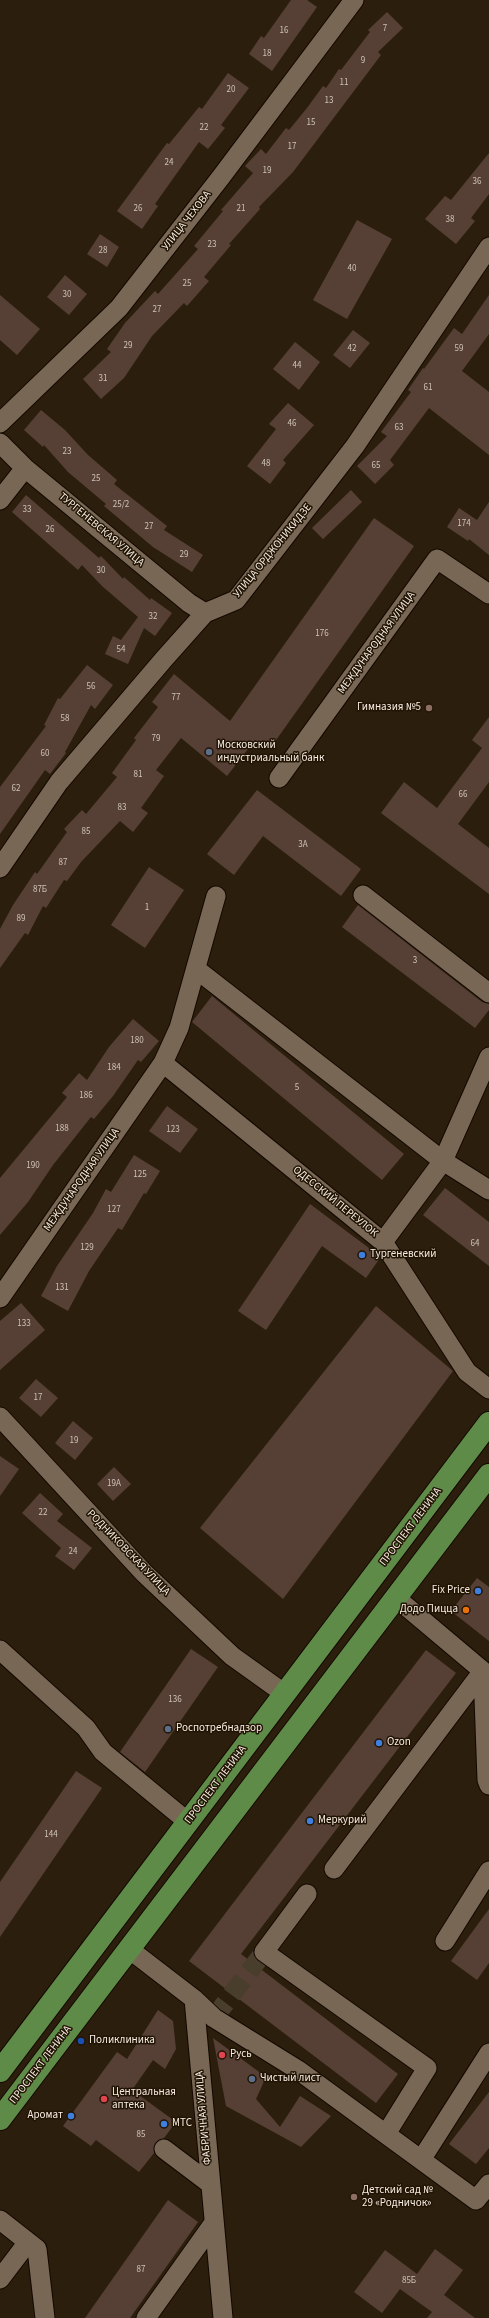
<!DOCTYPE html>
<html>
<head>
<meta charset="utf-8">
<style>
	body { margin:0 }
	canvas { display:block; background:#2b1e0c }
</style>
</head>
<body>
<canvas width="489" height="2318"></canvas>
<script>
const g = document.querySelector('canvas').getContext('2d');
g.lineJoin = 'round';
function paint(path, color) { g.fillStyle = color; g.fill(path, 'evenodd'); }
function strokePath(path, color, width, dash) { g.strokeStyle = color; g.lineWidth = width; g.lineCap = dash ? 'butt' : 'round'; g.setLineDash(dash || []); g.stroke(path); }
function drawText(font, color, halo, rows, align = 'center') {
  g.font = font + ' "Source Sans 3",sans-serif'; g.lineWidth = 3; g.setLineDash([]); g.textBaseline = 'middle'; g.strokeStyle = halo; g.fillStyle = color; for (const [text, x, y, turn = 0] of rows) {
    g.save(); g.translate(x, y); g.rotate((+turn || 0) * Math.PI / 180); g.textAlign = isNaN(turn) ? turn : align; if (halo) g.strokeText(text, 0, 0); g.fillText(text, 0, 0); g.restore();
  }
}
const building = new Path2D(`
	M291 0H307L317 7 272 71 249 54 261 36 264 38Z
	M387 12 403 28 378 52 381 55 293 172 259 207 260 209 229 244 231 245 204 277 209 281 187 306 184 303 152 336 124 378 101 399 83 379 111 352 107 349 125 323 155 291 158 294 198 249 194 246 223 211 221 210 253 173 245 166 261 149 266 154 286 128 289 130 307 108 323 86 326 88 339 69 341 70 370 32 368 30Z
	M228 73 249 88 221 125 225 128 208 149 199 142 155 204 158 206 142 229 117 211 167 143 169 144 199 107 202 109Z
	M489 153V194L471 218 475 221 456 244 425 219 445 196 451 200Z
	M357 220 392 239 347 319 313 300Z
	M100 234 119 247 107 267 87 254Z
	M65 275 87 294 69 315 47 297Z
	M0 295 40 329 17 355 0 340Z
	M489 295V334L462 371 489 392V455L429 408 390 460 394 465 375 484 357 466 387 436 381 432 411 392 408 390 423 368 424 369 454 328 462 334Z
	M353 330 370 343 350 368 333 355Z
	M295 342 320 362 299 390 273 369Z
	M288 403 314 425 283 460 286 463 270 484 247 466 276 429 269 424Z
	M41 410 65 430 88 455 117 480 114 484 167 526 164 530 203 555 192 572 153 547 104 506 106 504 68 472 44 445 43 447 24 430Z
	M351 490 362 502 323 539 312 528Z
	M26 495 99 558 101 556 123 579 124 577 150 600 151 598 172 613 155 636 144 628 128 664 105 654 113 636 121 640 138 617 102 586 82 565 78 570 12 512Z
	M489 502V555L469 539 468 541 447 527 459 508 477 520Z
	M374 518 414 546 269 750 255 740 227 776 181 738 156 770 164 776 141 808 148 813 133 832 120 821 81 862 67 881 64 880 46 908 43 906 28 935 25 933 0 968V929L13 905 35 872 37 874 67 832 64 829 82 810 86 814 117 777 112 773 136 740 134 738 158 707 152 702 174 674 230 721Z
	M87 665 113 685 95 709 91 705 65 752 66 753 50 774 45 770 0 834V787L46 726 44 725 58 698 60 699Z
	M489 717V782L458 824 489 848V894L381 813 404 782 437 808 482 748 472 740Z
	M257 790 361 869 341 896 263 836 234 875 207 854Z
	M149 867 184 890 145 948 111 925Z
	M358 905 482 1002 489 1004V1010L475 1028 342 927Z
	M212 996 404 1154 382 1180 192 1022Z
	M133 1019 159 1041 141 1062 138 1060 113 1096 94 1119 91 1117 53 1165 28 1202 0 1235V1178L67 1097 62 1093 79 1073 87 1080 109 1047Z
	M167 1106 198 1129 180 1153 149 1131Z
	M134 1155 160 1171 146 1194 144 1193 122 1230 118 1228 89 1271 68 1311 41 1296 57 1266 93 1213 106 1189 111 1192Z
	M445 1188 489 1222V1266L423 1215Z
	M310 1204 377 1254 380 1258 366 1278 322 1246 266 1330 238 1311Z
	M21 1303 45 1330 0 1370V1321Z
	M376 1306 453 1371 283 1599 200 1528Z
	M36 1379 58 1398 41 1417 19 1398Z
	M73 1421 93 1438 75 1460 55 1443Z
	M0 1456 19 1469 0 1496Z
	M114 1467 131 1484 113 1501 97 1484Z
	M40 1493 63 1514 57 1521 92 1548 74 1570 55 1556 61 1548 22 1513Z
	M477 1578 489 1587V1641L451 1611Z
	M191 1649 218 1667 145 1772 120 1752Z
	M426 1650 456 1673 241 1954 398 2074 376 2103 189 1961Z
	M76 1771 102 1788 0 1937V1882Z
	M489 1909V1963L477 1980 451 1961Z
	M158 2010 173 2021 176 2049 165 2069 153 2060 132 2090 176 2122 164 2138 155 2143 154 2153 139 2172 96 2140 91 2146 63 2126 117 2052 127 2059Z
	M213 2038 266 2077 256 2099 280 2127 300 2096 331 2116 301 2147 226 2106Z
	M489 2092V2148L476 2164 449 2144Z
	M168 2200 198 2222 130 2318H85Z
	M435 2249 463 2270 444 2295 475 2318H427L432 2312 400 2289 382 2313 354 2292 385 2250 417 2274Z`);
const minorTunnel = new Path2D(`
	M214 2018 264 1952`);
const minor = new Path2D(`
	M0 423 119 308 221 177 354 0
	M0 443 25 468 189 603 205 613
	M0 500 25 468
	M279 778 437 559 489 594
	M0 868 59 782 164 659 205 613 236 600 355 446 489 247
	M363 895 489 993
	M196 969 443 1161 489 1057
	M163 1063 383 1242 467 1372 489 1389
	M383 1242 443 1161 489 1190
	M0 1298 163 1063 179 1028 216 896
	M0 1417 144 1573 232 1656 285 1694
	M0 1650 86 1728 103 1752 188 1822
	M483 1671 487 1780 489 1785
	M334 1869 483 1671 395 1597
	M307 1894 264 1952 427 2068 386 2134
	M445 1941 489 1871
	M129 1949 194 1999 223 2318
	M194 1999 214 2018 298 2070 476 2200 489 2184
	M164 2149 209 2183
	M421 2160 489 2053
	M0 2220 37 2249 45 2318
	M0 2279 28 2242
	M146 2318 213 2224`);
const major = new Path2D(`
	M0 2071 489 1423
	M0 2119 489 1475`);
const markers = [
	[429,708,4,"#8d6e63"],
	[209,752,4,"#5c6f8a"],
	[362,1255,4,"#3f7fe0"],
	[478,1591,4,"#3f7fe0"],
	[466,1610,4,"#e8710a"],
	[168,1729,4,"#5c6f8a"],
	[379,1743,4,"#3f7fe0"],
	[310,1821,4,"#3f7fe0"],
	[81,2041,4,"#1a4fb4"],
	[222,2055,4,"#e0444e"],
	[252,2079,4,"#5c6f8a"],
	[104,2099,4,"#e0444e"],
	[71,2116,4,"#3f7fe0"],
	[164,2124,4,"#3f7fe0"],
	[354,2197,4,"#8d6e63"]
];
const numberNames = [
	["7",385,29],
	["16",284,31],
	["18",267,54],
	["9",363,61],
	["11",344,83],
	["20",231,90],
	["13",329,101],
	["15",311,123],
	["22",204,128],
	["17",292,147],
	["24",169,163],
	["19",267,171],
	["36",477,182],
	["26",138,209],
	["21",241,209],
	["38",450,220],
	["23",212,245],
	["28",103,251],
	["40",352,269],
	["25",187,284],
	["30",67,295],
	["27",157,310],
	["29",128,346],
	["42",352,349],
	["59",459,349],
	["44",297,366],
	["31",103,379],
	["61",428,388],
	["46",292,424],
	["63",399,428],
	["23",67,452],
	["48",266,464],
	["65",376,466],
	["25",96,479],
	["25/2",121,505],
	["33",27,510],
	["174",464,524],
	["27",149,527],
	["26",50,530],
	["29",184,555],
	["30",101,571],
	["32",153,617],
	["176",322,634],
	["54",121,650],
	["56",91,687],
	["77",176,698],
	["58",65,719],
	["79",156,739],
	["60",45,754],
	["81",138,775],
	["62",16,789],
	["66",463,795],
	["83",122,808],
	["85",86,832],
	["3А",303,845],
	["87",63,863],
	["87Б",40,890],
	["1",147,908],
	["89",21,919],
	["3",415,961],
	["180",137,1041],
	["184",114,1068],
	["5",297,1088],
	["186",86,1096],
	["188",62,1129],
	["123",173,1130],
	["190",33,1166],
	["125",140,1175],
	["127",114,1210],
	["64",475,1244],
	["129",87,1248],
	["131",62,1288],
	["133",24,1324],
	["17",38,1398],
	["19",74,1441],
	["19А",114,1484],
	["22",43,1513],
	["24",73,1552],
	["136",175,1700],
	["144",51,1835],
	["85",141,2135],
	["87",141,2270],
	["85Б",409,2281]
];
const streetNames = [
	["УЛИЦА ЧЕХОВА",187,221,-52],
	["ТУРГЕНЕВСКАЯ УЛИЦА",101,530,40],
	["УЛИЦА ОРДЖОНИКИДЗЕ",273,551,-51],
	["МЕЖДУНАРОДНАЯ УЛИЦА",377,643,-54],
	["МЕЖДУНАРОДНАЯ УЛИЦА",82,1180,-55],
	["ОДЕССКИЙ ПЕРЕУЛОК",335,1202,39],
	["ПРОСПЕКТ ЛЕНИНА",411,1527,-53],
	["РОДНИКОВСКАЯ УЛИЦА",128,1553,46],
	["ПРОСПЕКТ ЛЕНИНА",216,1785,-53],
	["ПРОСПЕКТ ЛЕНИНА",41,2065,-53],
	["ФАБРИЧНАЯ УЛИЦА",204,2118,-95]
];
const poiNames = [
	["Гимназия №5",421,708,"right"],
	["Московский",217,746],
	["индустриальный банк",217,759],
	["Тургеневский",370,1255],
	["Fix Price",470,1591,"right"],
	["Додо Пицца",458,1610,"right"],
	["Роспотребнадзор",176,1729],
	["Ozon",387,1743],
	["Меркурий",318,1821],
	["Поликлиника",89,2041],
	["Русь",230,2055],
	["Чистый лист",260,2079],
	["Центральная",112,2093],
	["аптека",112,2106],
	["Аромат",63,2116,"right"],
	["МТС",172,2124],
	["Детский сад №",362,2191],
	["29 «Родничок»",362,2204]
];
paint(building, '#564035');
strokePath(minorTunnel, '#493d2c', 19, [19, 10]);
strokePath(minor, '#130700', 21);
strokePath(major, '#130700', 24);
strokePath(minor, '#776754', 19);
strokePath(major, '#5e8c48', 22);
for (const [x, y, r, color] of markers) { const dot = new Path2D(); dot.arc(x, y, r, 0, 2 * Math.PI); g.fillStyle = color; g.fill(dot); strokePath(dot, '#211404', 1.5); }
drawText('9px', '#cec1b6', null, numberNames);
drawText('11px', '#f6ece1', '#211404', streetNames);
drawText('11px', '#f6ece1', '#211404', poiNames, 'left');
</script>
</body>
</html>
